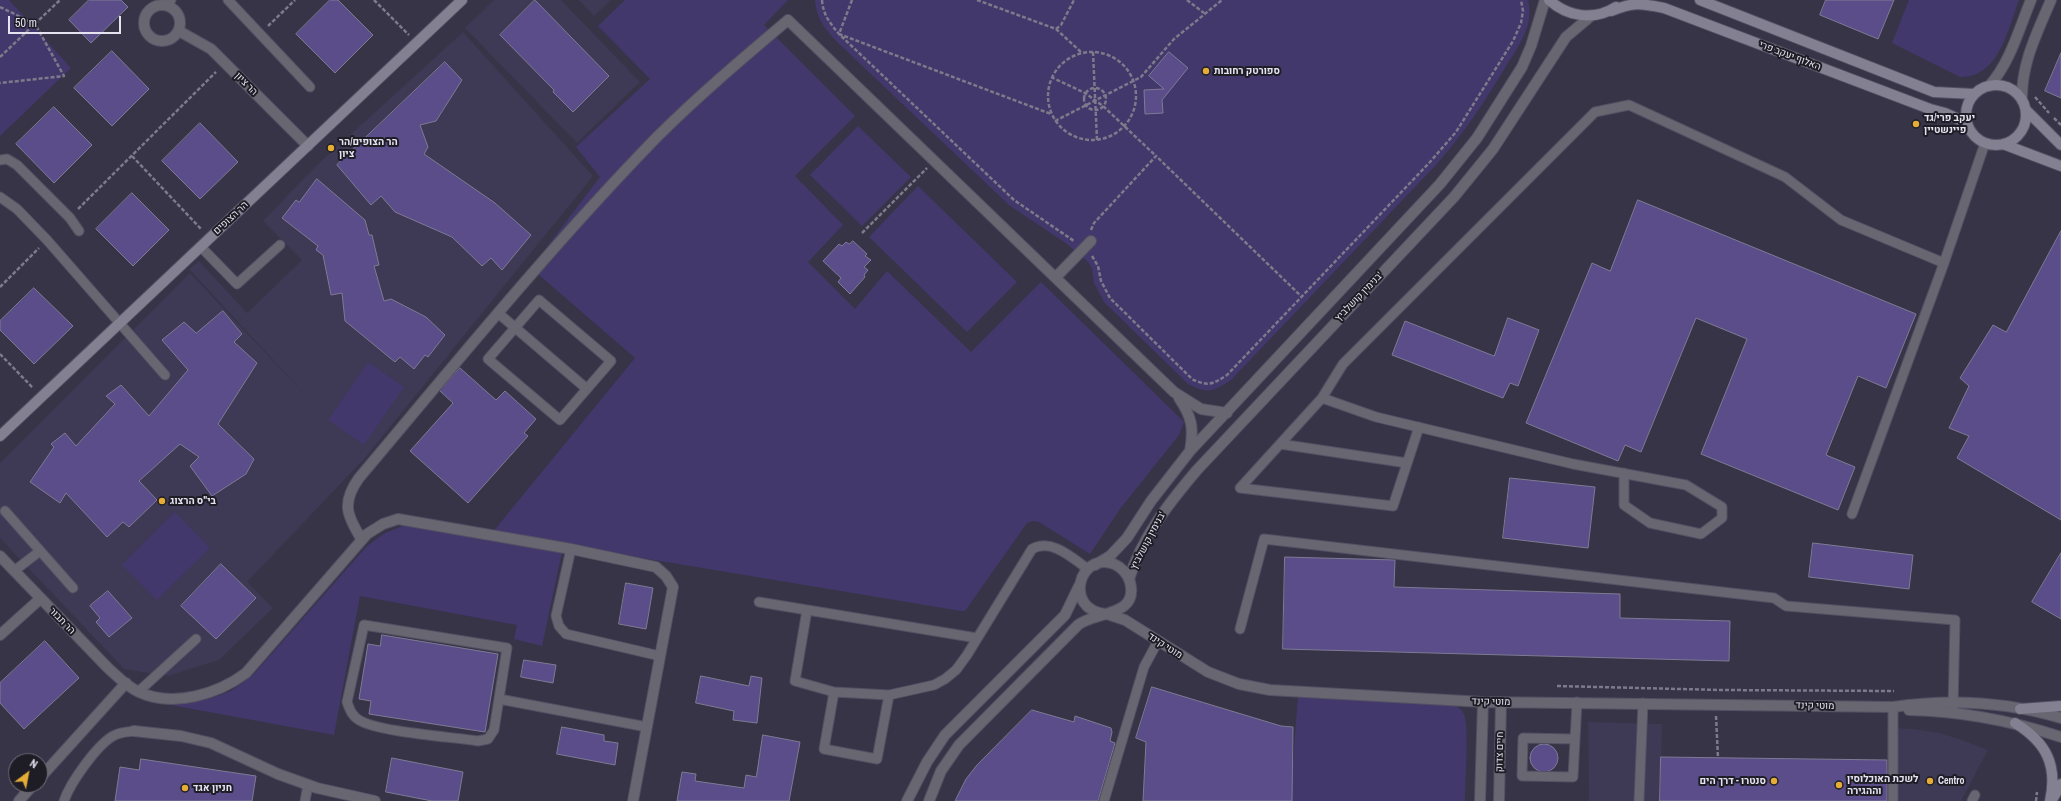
<!DOCTYPE html>
<html>
<head>
<meta charset="utf-8">
<style>
	body { margin:0 }
	#map { position:relative; width:2061px; height:801px; overflow:hidden; background:#373448; font-family:"Archivo Narrow",sans-serif }
	canvas { display:block }
	.north { position:absolute; left:8px; top:753px; width:40px; height:40px; box-sizing:border-box; background:#1e1d26; border:1px solid #6e6c77; border-radius:50%; rotate:32deg; font-size:11px; font-weight:700; line-height:16px; text-align:center; color:#e5e3f0 }
	.north::after { content:''; display:block; margin:auto; width:14px; height:18px; background:#e5ad36; clip-path:polygon(50% 0,100% 100%,50% 72%,0 100%) }
	.scale { position:absolute; left:8px; top:16px; width:113px; height:18px; box-sizing:border-box; border:2px solid #e5e3f0; border-top:0; padding-left:5px; font-size:12px; line-height:14px; white-space:nowrap; color:#e5e3f0; -webkit-text-stroke:3px #1e1d26; paint-order:stroke }
</style>
</head>
<body>
<div id="map">
<canvas width="2061" height="801"></canvas>
<div class="north">N</div>
<div class="scale">50 m</div>
</div>
<script>
const g = document.querySelector('canvas').getContext('2d');
g.lineJoin = 'round';
function paint(path, color) { g.fillStyle = color; g.fill(path, 'evenodd'); }
function strokePath(path, color, width, dash) { g.strokeStyle = color; g.lineWidth = width; g.lineCap = dash ? 'butt' : 'round'; g.setLineDash(dash || []); g.stroke(path); }
function drawText(font, color, halo, rows, align = 'center') {
  g.font = font + ' "Archivo Narrow",Heebo,sans-serif'; g.lineWidth = 4; g.setLineDash([]); g.textBaseline = 'middle'; g.strokeStyle = halo; g.fillStyle = color; for (const [text, x, y, turn = 0] of rows) {
    g.save(); g.translate(x, y); g.rotate((+turn || 0) * Math.PI / 180); g.textAlign = isNaN(turn) ? turn : align; if (halo) g.strokeText(text, 0, 0); g.fillText(text, 0, 0); g.restore();
  }
}
const built = new Path2D(`
	M494 0H561L640 82 577 143 465 28Z
	M579 0H611L594 16Z
	M463 32 593 176 365 458 247 582 273 608 219 660 168 676 124 669 0 538V463L190 273 314 404 189 269 199 261 247 313 302 260 263 221 315 167Z
	M1588 722 1662 724 1660 801H1589Z
	M1887 728 1913 729 1940 733 1962 740 1988 750 1961 801H1887Z`);
const green = new Path2D(`
	M0 0H9L71 68 0 136Z
	M625 0H788L764 25 855 116 795 176 843 225 808 262 855 309 887 271 971 352 1041 282 1184 422 1179 435 1120 509 1090 554 1039 522 1033 521 1027 523 965 611H961L492 533 635 358 531 268 600 177 576 147 650 79 598 26Z
	M815 0H1528C1530 9 1530 15 1528 24 1524 40 1513 54 1505 68 1483 104 1463 135 1435 166L1231 380C1213 392 1207 394 1188 384L1104 302 1094 283 1092 268 1088 262 1067 244 1009 205 834 39C823 26 816 16 815 0Z
	M1909 0H2019C2008 29 1999 78 1960 77L1892 43Z
	M858 126 911 177 862 226 810 175Z
	M918 186 1017 282 967 332 869 237Z
	M368 362 404 387 364 445 328 420Z
	M175 512 210 548 157 600 122 565Z
	M403 526H428L562 552 542 646 514 639 517 625 360 596 334 735 171 705 212 698 231 691 253 675 367 546 385 533Z
	M1298 696 1450 703C1455 705 1461 708 1464 714 1469 726 1465 784 1465 801H1290Z`);
const building = new Path2D(`
	M89 0H121L128 7 91 43 69 20Z
	M330 0H338L373 35 335 73 296 34Z
	M535 0 609 76 573 112 553 92 554 90 500 35Z
	M1826 0H1894L1878 39 1820 15Z
	M112 51 149 89 112 126 74 88Z
	M1169 52 1188 68 1162 100 1163 113 1145 114 1144 90 1164 89 1149 76Z
	M2061 53V98L2045 91Z
	M445 62 462 80 436 121 420 125 428 147 424 154 495 203 531 235 502 270 491 258 482 266 452 237 395 212 381 196 371 205 337 165Z
	M54 107 92 145 54 183 16 144Z
	M200 123 238 162 200 199 162 161Z
	M317 179 365 220 369 235H372L379 265 374 266 384 301 391 299 426 317 445 335 428 357 425 355 414 369 400 357 395 362 345 321 342 293 331 295 323 255 316 250 318 246 282 218 296 200 299 202Z
	M132 193 169 230 133 266 96 229Z
	M1638 200 1916 314 1886 388 1858 376 1826 455 1855 467 1838 510 1701 454 1747 339 1696 318 1641 452 1625 445 1618 461 1526 423 1592 263 1610 271Z
	M2061 231V520L1957 458 1969 436 1949 428 1969 386 1960 378 1993 325 2006 332Z
	M853 241 867 254 865 256 871 260 864 267 868 270 864 275 865 277 850 294 838 282 841 278 823 261 839 244 842 246 846 242 849 244Z
	M34 288 73 326 34 364 0 330V321Z
	M223 311 242 334 234 342 257 363 218 424 254 459 246 474 212 496 190 466 199 457 180 444 139 481 157 500 129 527 123 522 107 537 66 493 60 503 30 482 54 447 51 444 65 433 76 446 115 404 106 396 121 385 149 416 188 370 162 340 184 322 196 333Z
	M1508 318 1539 330 1518 386 1510 383 1503 398 1392 355 1405 321 1494 356Z
	M460 368 496 400 505 391 536 419 524 433 528 436 468 503 410 451 453 403 440 391Z
	M1510 478 1595 487 1588 548 1503 538Z
	M1813 543 1913 555 1909 589 1809 577Z
	M2061 553V619L2032 602Z
	M1285 557 1395 560 1394 587 1620 594V618L1730 621 1729 661 1283 649Z
	M221 564 256 598 216 639 181 606Z
	M626 583 653 588 646 629 619 624Z
	M108 591 132 618 109 637 96 622 100 618 90 606Z
	M382 635 498 654 485 732 369 714 371 701 359 699 368 644 380 646Z
	M45 641 79 678 24 729 0 703V683Z
	M524 660 556 665 553 683 521 677Z
	M701 676 749 686 751 676 762 678 757 723 733 720 734 711 696 703Z
	M1152 687 1281 726 1293 727 1292 801H1143L1146 742 1136 738Z
	M1032 710 1074 722 1075 716 1111 728 1112 732 1110 741 1115 743 1098 801H955L966 779 977 765Z
	M562 727 604 735V741L618 743 615 765 557 754Z
	M763 735 800 742 789 801H677L682 772 696 774 695 781 744 788 746 775 756 777Z
	M1530 758a14 14 0 1 1 28 0a14 14 0 1 1-28 0Z
	M1661 757 1887 760V801H1660Z
	M392 758 463 772 458 801H432L386 792Z
	M141 759 256 776 252 801H115L120 767 139 770Z`);
const path = new Path2D(`
	M374 0 409 35
	M822 0C823 15 830 23 839 34L1014 200 1074 241
	M852 0 839 34 1051 114
	M977 0 1056 29 1082 53
	M1187 0 1204 13
	M0 7 35 24 64 76 0 83
	M268 26 295 0
	M1056 29 1061 25 1074 0
	M1048 96a44 44 0 1 1 88 0a44 44 0 1 1-88 0Z
	M1093 52 1097 140
	M0 57 60 0
	M1051 77 1085 93 1103 106 1156 156
	M1084 99a11 11 0 1 1 22 0a11 11 0 1 1-22 0Z
	M2035 97 2049 113
	M2054 118 2061 125
	M1055 121 1141 77 1174 39 1222 0
	M132 156 202 230
	M78 209 216 72
	M1091 230 1094 223 1156 156 1302 297
	M862 233 927 168
	M1092 256 1098 266 1101 281 1110 298 1192 379C1208 387 1213 384 1227 375L1430 162 1456 132 1513 41 1521 23 1523 11 1521 0
	M0 287 39 248
	M0 354 33 388
	M1557 686 1721 690 1894 691
	M1716 716 1718 758
	M2036 801 2037 792`);
const lane = new Path2D(`
	M228 0 310 87
	M166 5 171 0
	M0 160 7 159 17 165 70 218 79 231
	M0 197 17 209 47 240 165 375
	M201 247 237 284 280 245
	M539 300 611 361 560 420 488 359Z
	M498 313 587 389
	M1322 398 1240 488 1393 506 1419 427
	M1280 444 1407 463
	M1624 473V505L1650 523 1701 534 1722 518V507L1686 485 1573 464 1376 417 1322 398 1343 364 1595 112 1629 105 1785 177 1841 220 1944 263
	M5 511 73 588
	M1852 514 1944 263 1985 143
	M571 549 556 616 559 626 566 634 660 656
	M14 571 40 551
	M759 602 977 638
	M807 610 795 681 834 692 889 695 934 685 945 679 956 670 967 655 1032 549C1052 538 1072 558 1088 569
	M364 625 507 648 494 730 488 739 478 741C453 737 377 732 359 720 352 716 350 710 347 702Z
	M1240 629 1264 539 1774 598 1786 606 1955 620 1953 709
	M138 692 196 639
	M834 692 824 749 877 759 889 695
	M499 699 647 727
	M1575 739 1523 738 1522 776 1573 777 1577 702
	M64 801C70 783 98 743 115 735 121 732 128 732 134 731
	M305 801 308 785
	M1104 801 1144 667 1158 641
	M1639 801 1643 703
	M1893 801V707
	M1972 801 1975 795`);
const street = new Path2D(`
	M144 23a18 18 0 1 1 36 0a18 18 0 1 1-36 0Z
	M179 31 211 49 308 146
	M1989 86C2010 63 2019 29 2031 0
	M2022 100C2021 64 2037 33 2051 0
	M1056 277 1091 241
	M1179 398C1192 417 1194 428 1190 451
	M362 540C347 516 341 503 359 478 456 363 551 246 656 138 698 96 743 58 788 20L1174 392 1201 409 1227 413
	M0 556 108 668C118 677 127 687 139 692 173 708 218 694 246 673L367 534 383 524 398 519 571 549 656 567 666 576 673 587 633 801
	M1095 565 1110 556 1127 538 1151 501 1190 451 1440 184 1477 138 1522 67 1531 46 1545 0
	M1129 579C1142 537 1169 503 1197 470L1454 197 1493 149 1566 37 1591 16
	M1107 614 1125 620 1208 672 1239 684 1270 690 1483 702 1893 707C1948 699 2007 702 2061 718
	M0 635 40 599
	M1909 710C1961 711 2012 721 2061 737
	M134 731 181 736 211 743 278 774 317 788 375 801
	M40 778 126 683
	M19 801 33 785
	M907 801 927 762 945 735 1065 615 1079 586
	M929 801 941 771 959 745 1078 625C1096 611 1139 617 1130 582 1128 574 1121 567 1114 564 1079 551 1063 609 1105 614
	M1480 801 1483 702
	M1499 801 1501 702`);
const secondary = new Path2D(`
	M1549 0C1568 17 1594 21 1616 7
	M1700 0 1934 92 1974 94
	M1611 11C1633 2 1640 3 1664 8L1930 109 1945 113 1967 123
	M1966 115a30 30 0 1 1 60 0a30 30 0 1 1-60 0Z
	M2026 110 2061 145
	M2003 144 2061 166
	M0 436 462 0
	M2020 709 2061 706
	M2015 723C2046 742 2058 765 2050 801
	M2052 800 2061 784`);
const markers = [
	[1206,71,4,"#e5ad36"],
	[1916,124,4,"#e5ad36"],
	[331,148,4,"#e5ad36"],
	[162,501,4,"#e5ad36"],
	[1774,781,4,"#e5ad36"],
	[1930,781,4,"#e5ad36"],
	[1839,785,4,"#e5ad36"],
	[185,788,4,"#e5ad36"]
];
const streetNames = [
	["האלוף יעקב פרי",1790,56,21],
	["הר ציון",246,84,45],
	["הר הצופים",231,218,-43],
	["בנימין קושלביץ'",1359,297,-46],
	["בנימין קושלביץ'",1148,541,-62],
	["הר תבור",62,621,46],
	["מוטי קינד",1165,646,33],
	["מוטי קינד",1491,702,1],
	["מוטי קינד",1815,706,1],
	["חיים צדוק",1500,752,-89]
];
const poiNames = [
	["ספורטק רחובות",1214,71],
	["יעקב פרי/גד",1924,118],
	["פיינשטיין",1924,130],
	["הר הצופים/הר",339,142],
	["ציון",339,154],
	["בי\"ס הרצוג",170,501],
	["לשכת האוכלוסין",1847,779],
	["וההגירה",1847,791],
	["סנטרו - דרך הים",1766,781,"right"],
	["Centro",1938,781],
	["חניון אגד",193,788]
];
paint(built, '#3e3954');
paint(green, '#43386b');
paint(building, '#5a4d8a');
strokePath(building, '#7e7b93', 1);
strokePath(lane, '#535063', 11);
strokePath(street, '#535063', 12);
strokePath(secondary, '#535063', 12);
strokePath(path, '#7d7a8b', 2.5, [4, 2]);
strokePath(lane, '#686671', 9);
strokePath(street, '#686671', 10);
strokePath(secondary, '#838191', 10);
for (const [x, y, r, color] of markers) { const dot = new Path2D(); dot.arc(x, y, r, 0, 2 * Math.PI); g.fillStyle = color; g.fill(dot); strokePath(dot, '#1e1d26', 1.5); }
drawText('10px', '#e5e3f0', '#1e1d26', streetNames);
drawText('bold 10px', '#e5e3f0', '#1e1d26', poiNames, 'left');
</script>
</body>
</html>
